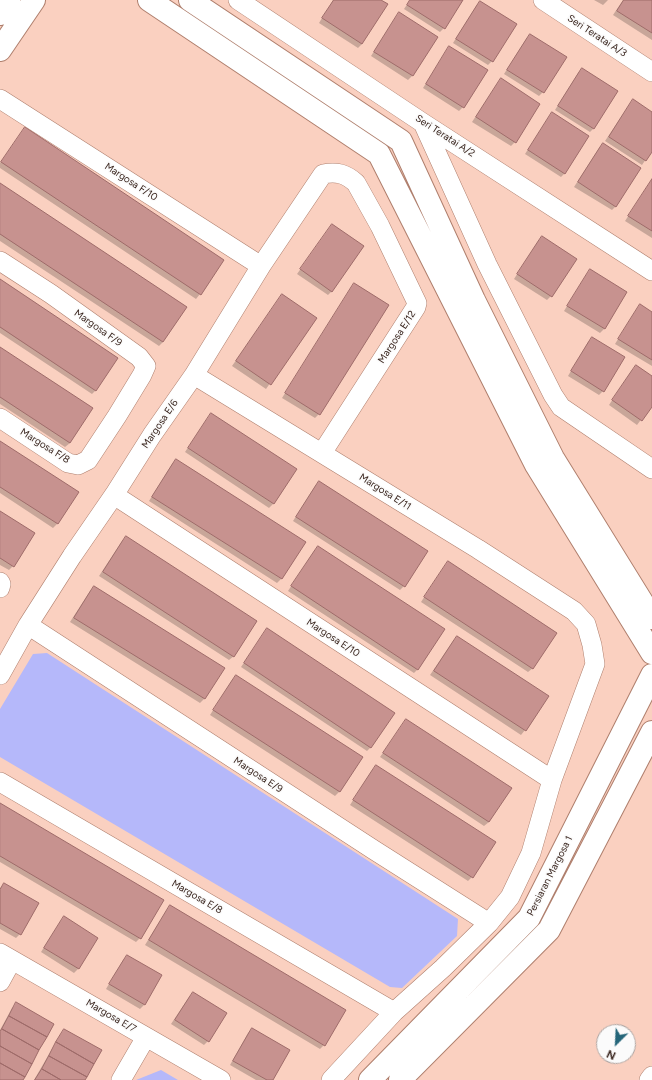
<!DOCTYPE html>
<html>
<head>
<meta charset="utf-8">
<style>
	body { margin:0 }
	#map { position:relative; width:652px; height:1080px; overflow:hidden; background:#fad0c0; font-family:Figtree,sans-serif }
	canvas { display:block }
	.north { position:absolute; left:596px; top:1024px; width:40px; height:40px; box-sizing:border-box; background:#fbfbfb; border:1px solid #ada5a2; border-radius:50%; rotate:204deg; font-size:11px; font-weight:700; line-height:16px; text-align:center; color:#38241d }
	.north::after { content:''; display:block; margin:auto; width:14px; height:18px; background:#25667a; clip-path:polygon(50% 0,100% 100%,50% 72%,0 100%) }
</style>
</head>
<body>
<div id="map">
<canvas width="652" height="1080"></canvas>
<div class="north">N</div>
</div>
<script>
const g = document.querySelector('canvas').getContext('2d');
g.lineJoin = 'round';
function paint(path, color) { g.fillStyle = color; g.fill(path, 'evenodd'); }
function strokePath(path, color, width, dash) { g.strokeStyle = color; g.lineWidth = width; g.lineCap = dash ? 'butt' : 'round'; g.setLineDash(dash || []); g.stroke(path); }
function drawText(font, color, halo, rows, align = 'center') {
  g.font = font + ' Figtree,sans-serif'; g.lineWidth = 3; g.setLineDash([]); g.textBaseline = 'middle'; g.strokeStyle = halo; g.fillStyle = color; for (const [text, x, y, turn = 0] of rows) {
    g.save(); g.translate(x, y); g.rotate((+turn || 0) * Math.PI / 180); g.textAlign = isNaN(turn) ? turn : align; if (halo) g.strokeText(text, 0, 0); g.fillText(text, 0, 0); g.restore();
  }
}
const green = new Path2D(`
	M47 653 458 919 457 936 402 988 390 987 0 757V709L33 654Z
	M161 1070 178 1080H135H136Z`);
const shadow = new Path2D(`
	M333 0H379L362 44 358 48 319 23Z
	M410 0H462L444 28 440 32 404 9Z
	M594 0H608L603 5Z
	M623 0H652V40L613 15Z
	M480 2 515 24 492 61 488 65 453 43 476 6Z
	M399 14 437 37 412 76 408 80 371 56 395 18Z
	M530 35 543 92 539 96 504 74 526 39Z
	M450 47 463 107 459 111 423 88 446 51Z
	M582 69 594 128 590 132 555 110 578 73Z
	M501 80 515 142 511 146 472 122 497 84Z
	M633 101 652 113V150L642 165 605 141 629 105Z
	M552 114 565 173 561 177 525 154 548 118Z
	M25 128 223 260 200 294 196 299 0 168V163Z
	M603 144 616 206 612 210 574 187 599 148Z
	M652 180V238L625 221Z
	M0 185 163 342 159 346 0 241Z
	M332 225V291L328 295 297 274Z
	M542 237 551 296 547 300 514 279 538 241Z
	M590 271 626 293 604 329 600 333 564 311 586 275Z
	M0 280 96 390 92 394 0 333Z
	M355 284 387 305 319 414 315 418 282 398 351 288Z
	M279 299 316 318 266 389 232 366Z
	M640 305 652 313V366L615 344 636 310Z
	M593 338 603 391 599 395 568 376 588 342Z
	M0 348 70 443 65 447 0 404Z
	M632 370 652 377V405L637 425 609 405Z
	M207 419 295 470 273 504 269 508 185 452Z
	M0 443 77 492 57 524 53 528 0 493Z
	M176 460 305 542 281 579 277 583 149 501 172 464Z
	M319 482 404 586 400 590 293 521 315 486Z
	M0 512 13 566 9 570 0 565Z
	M126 537 234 656 229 660 99 576 122 541Z
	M318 547 418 669 414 673 288 591 314 551Z
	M448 563 533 668 528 672 421 602 444 567Z
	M94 587 224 668 204 699 200 703 70 622 90 591Z
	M267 629 371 747 367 751 241 667Z
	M457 637 548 696 525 730 521 735 430 675 453 641Z
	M236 676 362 757 339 792 335 796 210 715 232 680Z
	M406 720 510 788 489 822 484 826 380 757Z
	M377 766 472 877 468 881 350 805 372 770Z
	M0 804 140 938 136 942 0 862Z
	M4 884 20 934 16 938 0 929V888Z
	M170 907 324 1045 320 1049 145 945 166 911Z
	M64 918 97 938 78 969 74 973 41 952 60 922Z
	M127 956 161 976 144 1005 140 1009 106 989 123 960Z
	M193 993 208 1041 204 1045 171 1024 189 997Z
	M17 1004 22 1080H0V1030L12 1008Z
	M252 1029 272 1080H256L230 1065 248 1033Z
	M64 1031 84 1080H34L60 1035Z`);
const building = new Path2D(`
	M334 0H381L388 4 362 44 322 18Z
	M410 0H463L445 29 407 5Z
	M624 0H652V33L617 11Z
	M480 1 517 24 493 62 456 39Z
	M399 12 438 37 413 76 374 52Z
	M530 34 567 57 544 93 507 70Z
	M449 46 488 70 464 108 426 84Z
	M582 68 618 91 594 129 558 106Z
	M501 78 540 104 516 143 476 117Z
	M633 99 652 112V152L646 161 609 137Z
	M552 112 589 136 565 174 528 150Z
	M25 127 224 260 201 295 1 162Z
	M603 143 641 168 616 207 578 182Z
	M652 179V231L628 216Z
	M0 183 187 307 163 342 0 234Z
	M332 224 364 246 332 292 300 269Z
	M542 236 577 259 552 297 517 274Z
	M590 269 627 292 605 329 567 306Z
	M0 279 118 358 96 391 0 327Z
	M354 283 389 305 320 415 285 393Z
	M282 294 317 318 271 385 236 361Z
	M640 304 652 312V360L618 339Z
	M592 337 625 357 604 392 571 371Z
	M0 347 93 408 70 443 0 397Z
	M636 365 652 376V407L642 421 612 400Z
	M211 413 297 469 274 504 188 448Z
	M0 441 79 492 58 524 0 487Z
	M176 459 306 542 282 579 152 497Z
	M319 481 428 551 405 587 296 517Z
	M0 511 35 533 14 567 0 558Z
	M126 536 257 621 234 657 103 572Z
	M318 546 445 629 418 670 291 586Z
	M448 561 557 633 533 669 424 597Z
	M94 586 225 668 205 699 74 618Z
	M267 628 395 713 371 748 244 663Z
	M457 636 549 696 526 731 434 671Z
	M236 675 363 757 340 792 213 710Z
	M406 719 512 788 489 822 383 753Z
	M376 765 496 842 473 878 353 800Z
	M0 803 164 900 141 939 0 856Z
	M4 883 39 903 21 935 0 923V890Z
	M170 905 346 1010 325 1046 149 940Z
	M64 916 98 938 79 969 44 948Z
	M127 955 162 975 145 1005 109 984Z
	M193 992 227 1013 209 1042 175 1020Z
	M16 1002 54 1024 47 1037 9 1016Z
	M9 1016 47 1037 39 1050 2 1029Z
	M252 1028 290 1050 273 1080H267L233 1061Z
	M2 1029 39 1050 32 1064 0 1046V1032Z
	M64 1029 102 1050 94 1064 56 1042Z
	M56 1042 94 1064 87 1077 49 1056Z
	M0 1046 32 1064 25 1077 0 1063Z
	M49 1056 87 1077 85 1080H61L42 1069Z
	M0 1063 25 1077 23 1080H0Z
	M42 1069 61 1080H35Z`);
const minor = new Path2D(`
	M238 0 423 123 652 271
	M543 0 652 72
	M0 99 261 266
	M423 123 487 264 553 395 561 407 652 469
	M0 261 51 294 139 357 146 366 142 375 117 416 88 460 78 465 68 463 0 418
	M194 375 478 549 574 611 586 624 592 645 595 664 552 780 531 853 510 897 489 923 443 968 394 1012 331 1080
	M114 495 552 780
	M0 582 1 584 0 588
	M28 625 374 850 489 923
	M0 675 28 625 72 556 114 495 152 435 194 375 261 266 323 174C337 171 346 174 356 183L380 226 417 303 416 307 322 453
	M0 782 394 1012
	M0 953 221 1080
	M0 982 12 960
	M121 1080 146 1037
	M649 1080 652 1076`);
const tertiary = new Path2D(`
	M149 0 379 154 536 465 652 653
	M190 0 401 141 474 300 553 458 652 618
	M0 14 9 0
	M0 50 34 0
	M370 1080 529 918 652 675
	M400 1080 549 930 652 732`);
const streetNames = [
	["Seri Teratai A/3",597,36,33],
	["Seri Teratai A/2",445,136,33],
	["Margosa F/10",131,182,33],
	["Margosa F/9",98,328,35],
	["Margosa E/12",397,337,-57],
	["Margosa E/6",160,424,-56],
	["Margosa F/8",45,446,32],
	["Margosa E/11",385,492,32],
	["Margosa E/10",333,638,33],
	["Margosa E/9",258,775,33],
	["Persiaran Margosa 1",550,876,-63],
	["Margosa E/8",197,897,30],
	["Margosa E/7",111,1016,30]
];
paint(green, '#b5b8fa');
paint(shadow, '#0003');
paint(building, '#c7928f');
strokePath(building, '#9e6b69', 1);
strokePath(minor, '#af7f6d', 20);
strokePath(tertiary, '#af7f6d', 24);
strokePath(minor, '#fff', 19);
strokePath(tertiary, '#fff', 22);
drawText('10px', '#38241d', '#fbfbfb', streetNames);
</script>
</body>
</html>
